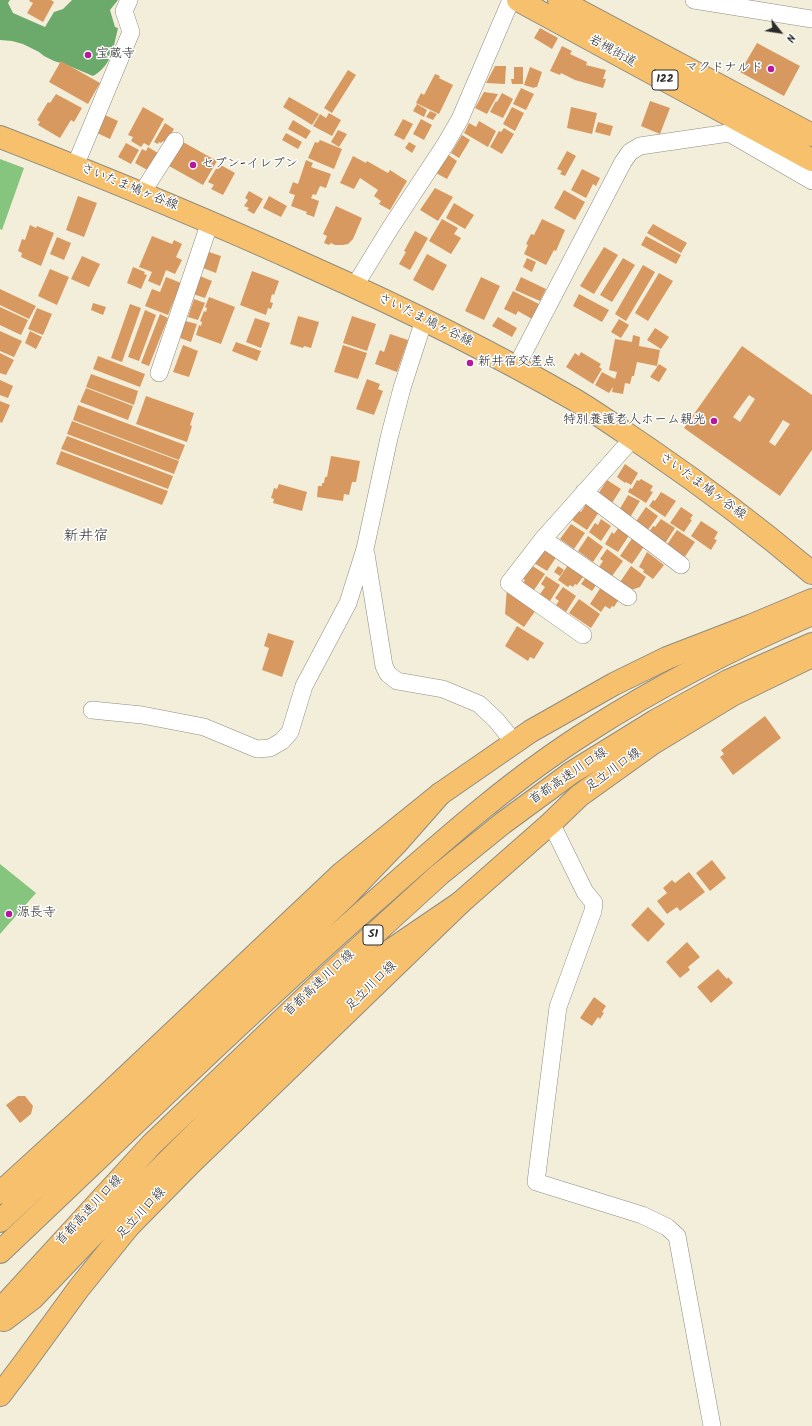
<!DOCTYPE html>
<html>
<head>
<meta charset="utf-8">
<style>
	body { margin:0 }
	#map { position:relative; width:812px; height:1426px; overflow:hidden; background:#f3eeda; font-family:Kalam,sans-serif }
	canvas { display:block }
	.north { position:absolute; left:760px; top:12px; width:40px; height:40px; -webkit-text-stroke:3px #fff; paint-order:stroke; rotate:120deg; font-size:11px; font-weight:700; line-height:16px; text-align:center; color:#2b2b2b }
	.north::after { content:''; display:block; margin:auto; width:14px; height:18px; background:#2b2b2b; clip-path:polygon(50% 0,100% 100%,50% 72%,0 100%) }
</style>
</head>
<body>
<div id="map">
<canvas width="812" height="1426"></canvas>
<div class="north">N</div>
</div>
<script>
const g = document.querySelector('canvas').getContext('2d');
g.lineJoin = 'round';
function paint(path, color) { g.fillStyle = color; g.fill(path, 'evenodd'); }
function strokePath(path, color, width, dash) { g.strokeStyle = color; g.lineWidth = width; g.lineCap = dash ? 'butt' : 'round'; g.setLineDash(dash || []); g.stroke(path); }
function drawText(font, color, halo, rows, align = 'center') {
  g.font = font + ' Kalam,"Klee One",sans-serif'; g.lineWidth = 3; g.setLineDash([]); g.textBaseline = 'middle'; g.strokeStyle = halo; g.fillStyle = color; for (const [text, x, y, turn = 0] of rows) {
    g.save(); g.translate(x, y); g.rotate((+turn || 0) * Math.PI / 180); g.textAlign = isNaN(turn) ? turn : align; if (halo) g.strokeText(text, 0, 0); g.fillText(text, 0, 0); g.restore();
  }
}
const green = new Path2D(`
	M0 159 24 168 2 230 0 229Z
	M0 864 36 893 0 934Z`);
const forest = new Path2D(`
	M0 0H10L8 3 13 13 45 27 54 12 63 9 72 0H118L110 10 115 27 118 28C113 49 112 65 93 76L67 65 54 61 44 56 39 52 23 44 12 41 0 40Z`);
const building = new Path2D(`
	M30 0H51L54 2 43 22 27 13 33 3 29 1Z
	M540 28 558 38 552 49 534 38Z
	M757 43 800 66 784 96 740 72Z
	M562 46 572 51 570 54 587 62 586 65 606 70 603 79H606L603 88 575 80 561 73 560 75 550 71Z
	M61 61 100 83 88 104 49 82Z
	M495 66H506L505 84 486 83Z
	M514 67H523V84H512L511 79H514Z
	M530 67 542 72 537 87H535L534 88 524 85Z
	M348 70 356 75 332 113 324 108Z
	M435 74 440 76 439 78 453 85 439 114 416 103 421 93 424 95Z
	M521 88 534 94 526 110 513 104Z
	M484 92 498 94 487 114 475 108Z
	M502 93 513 99 503 118 490 112 496 101 497 102Z
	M56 94 82 108 74 122 71 120 60 138 38 125 40 122 37 120 48 102 50 103Z
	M289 97 319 114 312 125 283 107Z
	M650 101 670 108 660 134 641 126Z
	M417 104 427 110 424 117 413 111Z
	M143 107 164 119 149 146 144 143 141 147 131 141 133 137 128 135Z
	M512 107 524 113 515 131 503 124Z
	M571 107 597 113 592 134 567 128Z
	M430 111 437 114 433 120 426 117Z
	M329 113 341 120 332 136 313 126 320 114 326 118Z
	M105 115 118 121 110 139 97 133Z
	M403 119 413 124 404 140 394 135Z
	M421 119 432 125 424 140 413 134Z
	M293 120 311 131 306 139 288 129Z
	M479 121 496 131 488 147 464 133 469 123 476 127Z
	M598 122 613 126 610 136 595 132Z
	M165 123 174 129 166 143 163 141 161 143 159 142 158 144 154 142Z
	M504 128 514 134 502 154 490 147 499 131 501 132Z
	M338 130 347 134 339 147 331 142Z
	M286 133 302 142 298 149 282 140Z
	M462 135 470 140 459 158 451 153Z
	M320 140 342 149 334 169 308 158 315 142 318 143Z
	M183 142 217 161 203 185 169 166Z
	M409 142 416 146 412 153 405 148Z
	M126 143 139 150 131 164 118 157Z
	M148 147 158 153 149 171 135 163 142 149 146 151Z
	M567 151 576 156 565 176 560 174 562 171 557 169Z
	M447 154 457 161 447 179 436 173Z
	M353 156 366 163 367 161 388 173 390 170 407 181 390 210 379 204 381 201 374 196 378 190 360 178 354 189 340 183Z
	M306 160 313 163 311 167 331 174 326 188 320 186 316 195 313 194 311 198 319 201 314 217 306 214 307 212 291 206 295 195 289 193 293 182 298 184Z
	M219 164 235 173 223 195 211 189 214 185 208 182Z
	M582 169 600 178 596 186 593 184 586 198 571 190Z
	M435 188 453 197 438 221 420 210Z
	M564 190 585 202 575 220 554 208Z
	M249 191 263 199 254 214 247 210 249 208 244 206 248 200 245 198Z
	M78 196 97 203 84 237 66 230Z
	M269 196 287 206 281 217 263 208Z
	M454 203 474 215 465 229 446 218Z
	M336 206 362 218 353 239 348 244 343 245H335L331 243 329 245 324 243 327 236 323 234Z
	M442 219 458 228 454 234 461 238 451 254 429 241Z
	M542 219 565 230 556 251 554 250 546 265 524 254 528 245 526 244 531 234 534 235Z
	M653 224 687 243 681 253 647 233Z
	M30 225 36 228 37 226 54 233 41 266 21 257 22 253 18 251 22 239 25 240Z
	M415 231 428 238 410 270 399 264 406 252 404 251Z
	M152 236 172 244 174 240 182 244 176 257 182 260 175 274 166 270 160 286 148 281 152 272 139 267Z
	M646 236 681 255 676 264 641 245Z
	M57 237 71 243 64 260 50 254Z
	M604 247 618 255 594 294 580 286Z
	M209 252 221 256 216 273 203 268Z
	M427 254 447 265 433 291 413 280Z
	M82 256 100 264 89 287 71 279Z
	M527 258 536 262 532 272 523 267Z
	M623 258 635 265 612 302 600 295Z
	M643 265 655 272 626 321 615 314Z
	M133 267 145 272 144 274 147 275 141 289 127 283Z
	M50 269 69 277 57 305 38 296Z
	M252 271 279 281 274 295 272 294 270 302 273 303 271 309 268 308 266 315 240 305Z
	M659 273 673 281 648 321 635 313Z
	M200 276 212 281 205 298 193 294Z
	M166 277 181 283 168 315 145 306 152 289 160 292Z
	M481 277 500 286 484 320 465 311Z
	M521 277 546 289 540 301 515 290Z
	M0 289 36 306 29 319 0 305Z
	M513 291 539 304 532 319 518 311 516 315 504 309Z
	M579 294 609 310 602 322 573 306Z
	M209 297 235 307 221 344 196 335 199 325 201 326 202 322 200 321 204 311 206 312 207 308 205 307Z
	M194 299 205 303 198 320 188 317Z
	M93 303 106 307 103 315 91 310Z
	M130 304 141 308 122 362 111 358Z
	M0 307 28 320 21 335 0 325Z
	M37 308 52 314 43 335 28 329Z
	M145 310 156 315 139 361 128 357Z
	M160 314 168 318 149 366 141 363Z
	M298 316 319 322 311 348 304 346 303 348 290 344Z
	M352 316 376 324 367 351 343 343Z
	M498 317 517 328 512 337 492 326Z
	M255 318 270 323 261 348 246 342Z
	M619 319 629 325 621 338 611 332Z
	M185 321 197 324 191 342 180 338Z
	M655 328 669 337 661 349 647 340Z
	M0 331 22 341 14 357 0 351Z
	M30 331 42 337 36 349 25 343Z
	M390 334 408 340 397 372 375 364 380 350 384 352Z
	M633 335 640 337 639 346 660 350 657 366 637 362 634 376H632L630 384 625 383 623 394 612 392 613 387 609 393 595 385 602 372 615 379 617 372 609 370 615 339 632 342Z
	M236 342 261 351 257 361 232 351Z
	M183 345 198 351 189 377 173 372Z
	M343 345 367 353 358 379 334 372Z
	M742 346 812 395V450L780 496 684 428ZM749 395 755 399 740 422 733 417ZM783 420 790 424 775 446 769 442Z
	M581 352 601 364 599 367 602 369 593 384 566 367 575 353 579 356Z
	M0 353 14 360 6 375 0 373Z
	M98 356 145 374 140 387 93 369Z
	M659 364 667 369 659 382 650 377Z
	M91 374 138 391 134 405 86 387Z
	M367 379 380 384 378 389 383 391 374 415 356 409Z
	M0 380 13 386 8 398 0 395Z
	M86 388 133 406 128 420 80 402Z
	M146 396 194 413 190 425 192 426 187 442 136 424Z
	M0 401 10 405 2 423 0 422Z
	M78 405 185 445 179 460 73 420Z
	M72 421 179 461 174 474 67 434Z
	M67 436 173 476 168 489 61 449Z
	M61 451 168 491 162 505 56 464Z
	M331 456 360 461 356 482H352L349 495 344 494 343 501 317 497 318 486H322V483H324L325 477H327Z
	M625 464 638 473 631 485 626 482 625 483 617 477Z
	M641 479 653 486 650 491 653 492 646 503 628 492 630 488 632 489 637 480 639 481Z
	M607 480 621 489 612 503 598 494Z
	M279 484 307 492 302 511 273 503 274 499 271 498 274 488 277 489Z
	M661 492 676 501 665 517 649 506 653 500 655 501Z
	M628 495 640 501 629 519 618 512Z
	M586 504 599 512 587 530 572 520 578 510 581 512Z
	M646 507 658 516 647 531 635 523Z
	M681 507 693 515 690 519 692 520 684 532 670 523Z
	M601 519 611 526 601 541 589 532 595 523 598 525Z
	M661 519 675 528 664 545 648 534 653 526 655 527Z
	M701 521 718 532 714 539 717 540 711 550 691 536Z
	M571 524 585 533 574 549 560 539Z
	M619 527 630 534 618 552 605 544 612 532 614 534Z
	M677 530 695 542 684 558 666 546Z
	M588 536 603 547 593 562 578 551Z
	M633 537 645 545 632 564 620 556Z
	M544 548 557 556 547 571 534 563Z
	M607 549 623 561 612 576 599 567 603 561 600 559Z
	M647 552 664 565 653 579 643 572 644 570 639 567Z
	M531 565 545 574 534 590 523 583 525 580 523 579Z
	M568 565 586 573 577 585 575 584 573 587 570 585 568 587 558 580Z
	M558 566 564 570 560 576 554 572Z
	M631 566 646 577 640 587 631 590 620 582Z
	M588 574 599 581 592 591 581 584Z
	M546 576 560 585 550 601 540 594 545 587 541 584Z
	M507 587 538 607 524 627 505 614Z
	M563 587 576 596 566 612 556 605 559 601 555 598Z
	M601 587 619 599 614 607 612 606 610 609 605 606 601 612 590 604Z
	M579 599 600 614 591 628 569 613Z
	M517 626 544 643 534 659 530 657 528 661 505 646Z
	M268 633 294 641 282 677 262 670 269 648 264 646Z
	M765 716 781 738 733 775 720 757 724 754 721 750Z
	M712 860 726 878 710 891 696 873Z
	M689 872 705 892 680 911 677 907 667 914 657 901 667 893 663 888 672 880 675 883Z
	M648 907 665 924 648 942 631 925Z
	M687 942 700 957 688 967 690 970 680 978 666 962Z
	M718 969 727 979 728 977 733 983 711 1003 697 987Z
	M594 997 606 1006 602 1012 604 1013 600 1019 598 1017 592 1026 580 1018Z
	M18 1096H25L33 1106 31 1114 20 1123 6 1105Z`);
const minor = new Path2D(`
	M694 0 812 19
	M75 166 131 32 124 11 129 0
	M142 193 175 141
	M354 287 389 230 445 145 460 119 511 0
	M516 367 623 162 630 152 640 146 729 133 812 181
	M159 373 210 222
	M584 492 681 565
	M543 539 628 597
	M366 554 384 666 388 674 397 681 443 689 479 704 496 720 514 742
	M583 635 509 583 543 539 633 438
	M92 710 142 715 204 727 257 749 270 748 282 741 290 732 304 686 348 603 365 549 389 438 402 388 424 320
	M551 823 585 892 594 903 593 911 558 1007 536 1182 642 1215 667 1227 677 1236 712 1426`);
const major = new Path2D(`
	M0 137C106 178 210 221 313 268 403 308 490 351 575 400 600 415 625 433 649 449 706 488 759 528 812 573
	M0 1193 94 1107 342 873 440 794 531 731 614 684 667 658 750 626 812 600
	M0 1395 25 1362 79 1288 129 1226 192 1162 460 903 551 823 579 796 653 743 732 695 812 656`);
const highway = new Path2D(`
	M518 0 812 160
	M559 0 812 135
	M0 1221 241 996 348 894 396 844 440 794
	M0 1252C124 1135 246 1015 374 902 443 841 512 779 590 730 660 685 735 647 812 614
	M0 1310 151 1145 326 978 440 874 503 823 571 773 655 721 728 681 812 644
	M4 1320 33 1298 91 1237 334 996 388 952 460 903`);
const markers = [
	[88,55,4,"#b5179e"],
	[771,69,4,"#b5179e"],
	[193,165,4,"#b5179e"],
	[470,363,4,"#b5179e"],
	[714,421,4,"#b5179e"],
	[9,914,4,"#b5179e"]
];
const shields = [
	[665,80,26],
	[373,935,20]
];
const shieldNames = [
	["122",665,80],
	["S1",373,935]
];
const streetNames = [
	["岩槻街道",612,52,29],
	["さいたま鳩ヶ谷線",129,188,22],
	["さいたま鳩ヶ谷線",425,321,26],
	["さいたま鳩ヶ谷線",702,487,36],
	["足立川口線",614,771,-36],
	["首都高速川口線",569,777,-34],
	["首都高速川口線",320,984,-43],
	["足立川口線",372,987,-44],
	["首都高速川口線",90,1211,-47],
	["足立川口線",142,1214,-47]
];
const poiNames = [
	["宝蔵寺",96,55],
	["マクドナルド",763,69,"right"],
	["セブン-イレブン",201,165],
	["新井宿交差点",478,363],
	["特別養護老人ホーム親光",706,421,"right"],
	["源長寺",17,914]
];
const quarterNames = [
	["新井宿",86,537]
];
paint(green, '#86c57d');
paint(forest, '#6caa6c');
paint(building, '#d79960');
strokePath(minor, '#8f8c82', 18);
strokePath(major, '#8f8c82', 24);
strokePath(highway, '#8f8c82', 24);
strokePath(minor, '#fff', 17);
strokePath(major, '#f7c06c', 22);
strokePath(highway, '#f7c06c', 22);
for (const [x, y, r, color] of markers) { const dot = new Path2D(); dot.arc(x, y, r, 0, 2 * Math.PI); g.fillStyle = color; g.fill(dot); strokePath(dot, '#fff', 1.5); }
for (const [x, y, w] of shields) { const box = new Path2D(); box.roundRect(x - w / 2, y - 10, w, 20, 3); g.fillStyle = '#fff'; g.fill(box); strokePath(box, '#2b2b2b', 1); }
drawText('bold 12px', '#2b2b2b', null, shieldNames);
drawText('13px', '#2b2b2b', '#fff', streetNames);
drawText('13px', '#2b2b2b', '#fff', poiNames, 'left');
drawText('15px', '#2b2b2b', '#fff', quarterNames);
</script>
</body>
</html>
